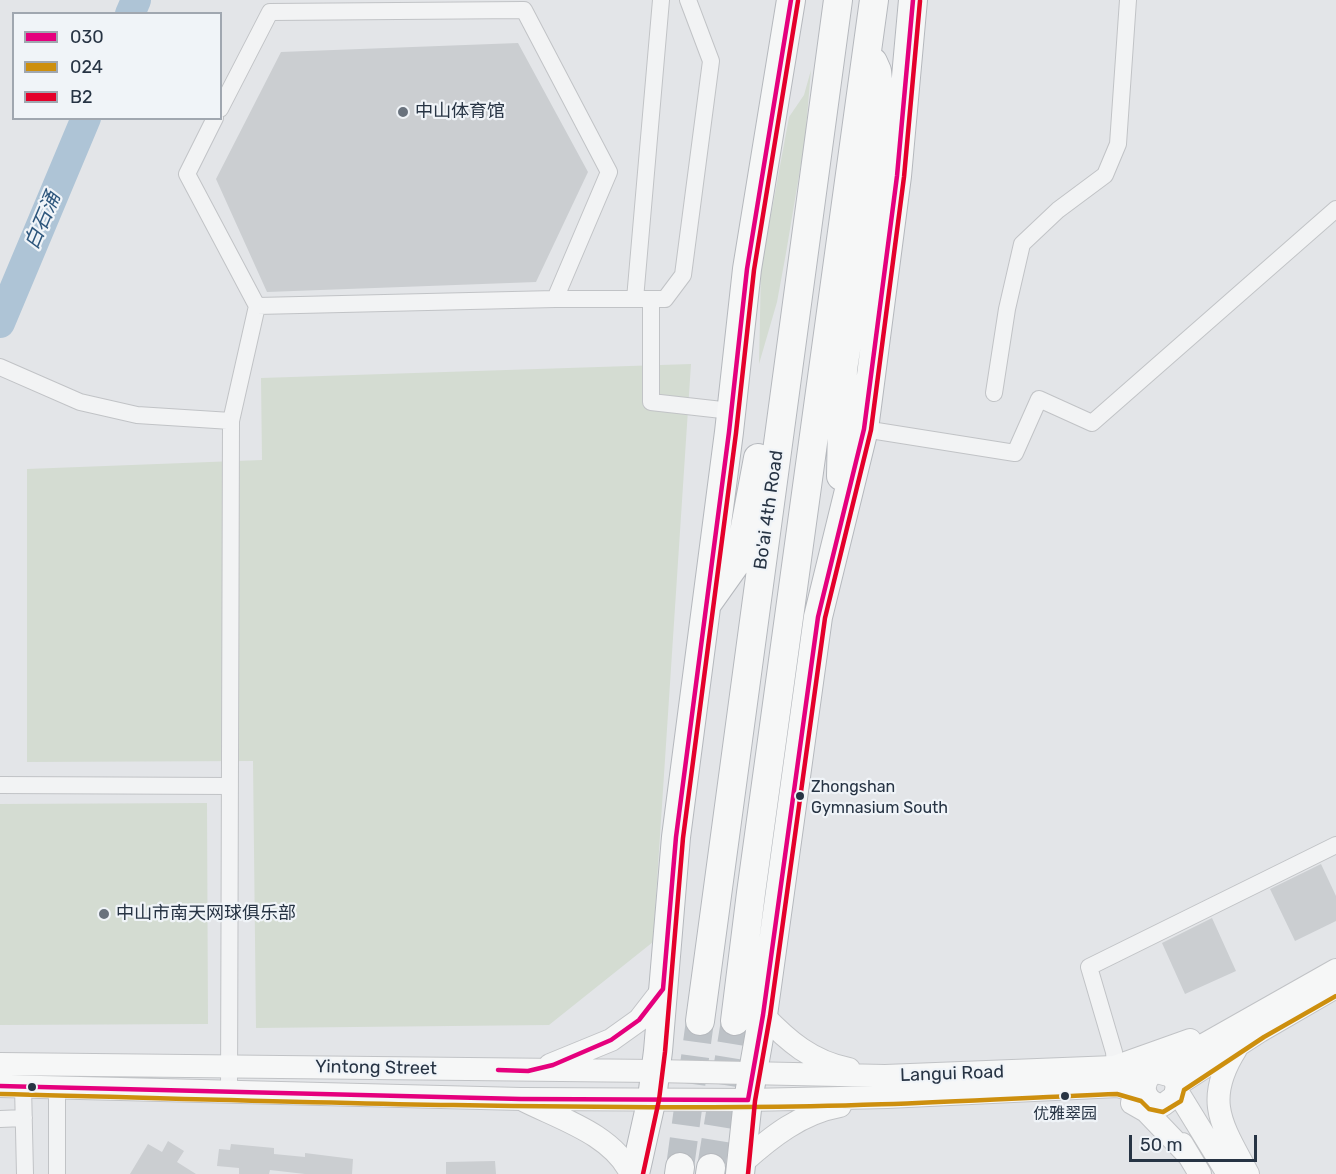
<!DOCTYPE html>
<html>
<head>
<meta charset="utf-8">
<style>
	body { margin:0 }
	#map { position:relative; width:1336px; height:1174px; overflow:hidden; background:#e3e5e8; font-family:Rubik,sans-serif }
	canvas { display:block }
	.legend { position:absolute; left:12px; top:12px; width:210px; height:108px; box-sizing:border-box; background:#f0f4f8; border:2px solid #a0a7b0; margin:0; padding:8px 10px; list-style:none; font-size:18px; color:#273444 }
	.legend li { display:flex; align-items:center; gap:12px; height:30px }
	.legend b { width:30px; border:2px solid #a0a7b0 }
	.scale { position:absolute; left:1129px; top:1135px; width:128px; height:27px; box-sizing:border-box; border:3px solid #273444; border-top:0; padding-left:8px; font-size:18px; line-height:21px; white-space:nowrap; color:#273444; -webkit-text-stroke:4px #f0f4f8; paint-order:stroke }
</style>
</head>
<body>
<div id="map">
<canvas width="1336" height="1174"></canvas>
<ul class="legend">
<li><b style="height:8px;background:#e5007d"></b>030</li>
<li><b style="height:8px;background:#cd8f0e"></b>024</li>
<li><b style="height:8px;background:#e4002b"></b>B2</li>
</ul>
<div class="scale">50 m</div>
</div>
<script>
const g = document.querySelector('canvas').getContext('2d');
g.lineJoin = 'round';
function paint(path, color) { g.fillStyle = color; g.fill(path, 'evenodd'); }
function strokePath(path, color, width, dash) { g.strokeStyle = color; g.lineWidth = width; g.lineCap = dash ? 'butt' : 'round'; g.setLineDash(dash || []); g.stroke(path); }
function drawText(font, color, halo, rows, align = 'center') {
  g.font = font + ' Rubik,"Noto Sans SC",sans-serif'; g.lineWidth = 4.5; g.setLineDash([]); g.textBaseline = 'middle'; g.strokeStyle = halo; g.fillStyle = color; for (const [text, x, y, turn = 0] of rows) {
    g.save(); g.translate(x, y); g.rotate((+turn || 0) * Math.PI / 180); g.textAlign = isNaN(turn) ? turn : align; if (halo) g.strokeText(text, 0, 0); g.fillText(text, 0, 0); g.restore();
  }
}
const green = new Path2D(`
	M811 70 805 140 786 253 777 302 759 364 761 269 789 117 804 95Z
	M691 364 653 942 549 1025 256 1028 253 761 27 762V469L262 460 261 378Z
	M207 803 208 1024 0 1025V804Z`);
const river = new Path2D(`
	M130 14 136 0
	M0 323 86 118`);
const building = new Path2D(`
	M518 43 588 172 536 282 267 292 216 179 281 52Z
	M1321 864 1336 896V921L1295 941 1270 889Z
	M1212 918 1236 971 1185 994 1162 943Z
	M168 1141 184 1151 177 1162 196 1174H130L148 1144 162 1152Z
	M231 1144 274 1148V1154L305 1157V1153L353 1159 352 1174H305L270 1170 269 1174H239V1168L217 1166 219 1149 230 1150Z
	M495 1161 496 1174H446V1162Z`);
const highwayTunnel = new Path2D(`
	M680 1167 700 1021
	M711 1168 735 1021`);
const street = new Path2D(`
	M220 109 270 12 524 10 609 172 555 299 257 306
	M215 118 187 174 257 306 231 421
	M555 299H665L683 275 711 61 688 0
	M635 299 661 0
	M651 299V402L731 411
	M0 367 80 402 137 415 231 421 229 1091
	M994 393 1007 309 1022 244 1058 210 1105 175 1118 144 1128 0
	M864 429 1015 453 1039 399 1092 423 1336 209
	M0 785 230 786
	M1116 1076 1114 1052 1089 967 1336 845
	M23 1086 25 1174
	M57 1087V1174
	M0 1119 24 1118`);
const secondary = new Path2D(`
	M763 1015C788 1041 812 1062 849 1069
	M1236 1049C1203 1101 1222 1125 1248 1174
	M0 1064 655 1071 885 1076 1114 1067 1152 1074
	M550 1065 611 1040 639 1020 663 989
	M1117 1066 1190 1040
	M1157 1072 1172 1076 1177 1085 1175 1096 1163 1105C1146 1104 1138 1086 1152 1074L1336 970
	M1177 1085 1260 1031 1336 987
	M0 1086 521 1099 748 1100 887 1097 1118 1086 1145 1094
	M1177 1091 1228 1174
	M525 1101C561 1119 613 1135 631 1174
	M1132 1103 1146 1111 1190 1157
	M1182 1144 1200 1174
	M742 1163C771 1137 801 1113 840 1106`);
const highway = new Path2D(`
	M841 476 843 369 877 152 880 101 877 71 873 62
	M707 604 739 559 758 458
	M700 1021 838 0
	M735 1021 751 893 874 0
	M635 1174 652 1098 658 1051 676 837 729 432 747 269 791 0
	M679 1174 680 1167
	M710 1174 711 1168
	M740 1174 748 1100 763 1015 818 617 864 429 897 176 913 0`);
const bus1 = new Path2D(`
	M498 1070 528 1071 553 1065 611 1040 639 1020 663 989 676 837 729 432 747 269 791 0
	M0 1086 521 1099 748 1100 763 1015 818 617 864 429 897 176 913 0`);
const bus2 = new Path2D(`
	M0 1094C249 1100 498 1109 747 1107 870 1107 994 1099 1117 1094L1141 1101 1149 1109 1163 1112 1181 1101 1184 1090 1264 1037 1336 996`);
const bus3 = new Path2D(`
	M643 1174 659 1100 665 1052 683 838 736 433 754 270 798 1
	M748 1174 755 1101 770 1016 825 618 871 430 904 177 920 1`);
const markers = [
	[403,112,6,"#69727d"],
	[800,796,5,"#273444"],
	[104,914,6,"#69727d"],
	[32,1087,5,"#273444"],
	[1065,1096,5,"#273444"]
];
const busNames = [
	["Zhongshan",811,787],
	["Gymnasium South",811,808],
	["优雅翠园",1065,1114,"center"]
];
const poiNames = [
	["中山体育馆",415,112],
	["中山市南天网球俱乐部",116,914]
];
const streetNames = [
	["Bo'ai 4th Road",769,510,-82],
	["Yintong Street",376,1068,1],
	["Langui Road",952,1074,-2]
];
const waterNames = [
	["白石涌",43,221,-67]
];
paint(green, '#d4dcd2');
strokePath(river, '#aec4d6', 30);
paint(building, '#cbced1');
strokePath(highwayTunnel, '#bdc2c7', 28, [28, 14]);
strokePath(street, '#c1c3c6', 18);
strokePath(secondary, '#c1c3c6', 24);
strokePath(highway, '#b5b8bd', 30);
strokePath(street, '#f2f3f4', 16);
strokePath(secondary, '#f6f7f7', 22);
strokePath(highway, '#f6f7f7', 28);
strokePath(bus1, '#e5007d', 4.5);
strokePath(bus2, '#cd8f0e', 4.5);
strokePath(bus3, '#e4002b', 4.5);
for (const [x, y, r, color] of markers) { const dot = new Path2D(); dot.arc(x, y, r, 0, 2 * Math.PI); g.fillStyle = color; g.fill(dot); strokePath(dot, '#f0f4f8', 2); }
drawText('16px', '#273444', '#f0f4f8', busNames, 'left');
drawText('18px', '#273444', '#f0f4f8', poiNames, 'left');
drawText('18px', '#273444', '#f0f4f8', streetNames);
drawText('italic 20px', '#2d567c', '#f0f4f8', waterNames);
</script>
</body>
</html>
